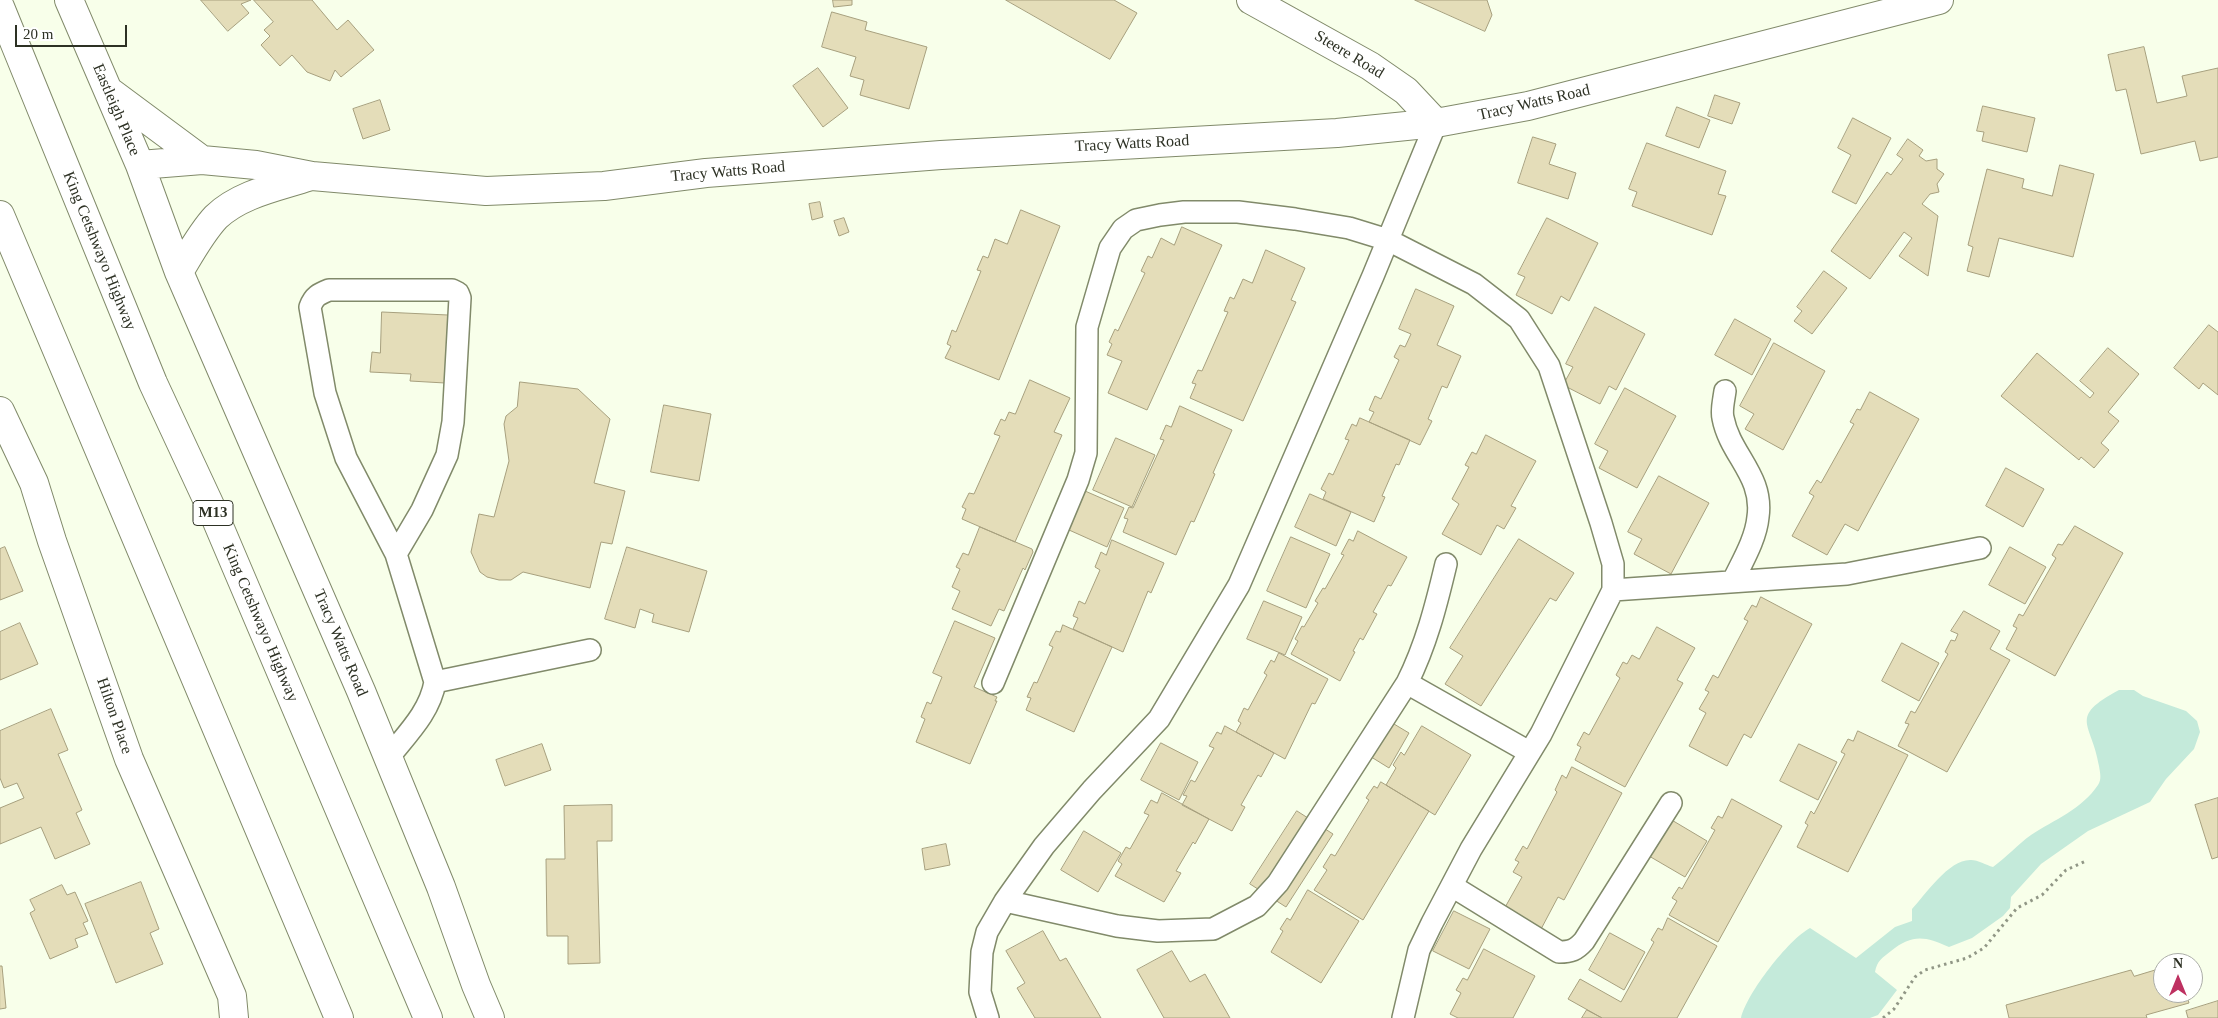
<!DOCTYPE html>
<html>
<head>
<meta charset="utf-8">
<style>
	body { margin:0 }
	#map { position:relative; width:2218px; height:1018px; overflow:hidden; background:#f8ffea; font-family:Georgia,serif }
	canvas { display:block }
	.north { position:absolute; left:2153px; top:953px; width:50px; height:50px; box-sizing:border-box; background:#fff; border:1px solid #abada7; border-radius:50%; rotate:0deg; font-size:14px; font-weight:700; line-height:20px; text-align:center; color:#2d3124 }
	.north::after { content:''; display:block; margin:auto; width:18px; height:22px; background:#be3161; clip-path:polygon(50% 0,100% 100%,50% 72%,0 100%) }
	.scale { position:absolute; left:15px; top:25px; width:112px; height:22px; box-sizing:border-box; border:2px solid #2d3124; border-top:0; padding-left:6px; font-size:15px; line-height:18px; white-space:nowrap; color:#2d3124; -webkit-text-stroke:4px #fff; paint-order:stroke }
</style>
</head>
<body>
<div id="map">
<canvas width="2218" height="1018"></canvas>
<div class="north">N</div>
<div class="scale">20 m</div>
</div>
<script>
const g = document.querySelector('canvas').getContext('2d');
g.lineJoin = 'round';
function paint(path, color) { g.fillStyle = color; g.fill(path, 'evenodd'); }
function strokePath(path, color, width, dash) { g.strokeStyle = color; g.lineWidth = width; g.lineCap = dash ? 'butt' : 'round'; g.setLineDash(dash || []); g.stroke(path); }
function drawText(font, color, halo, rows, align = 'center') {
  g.font = font + ' Georgia,serif'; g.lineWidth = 4; g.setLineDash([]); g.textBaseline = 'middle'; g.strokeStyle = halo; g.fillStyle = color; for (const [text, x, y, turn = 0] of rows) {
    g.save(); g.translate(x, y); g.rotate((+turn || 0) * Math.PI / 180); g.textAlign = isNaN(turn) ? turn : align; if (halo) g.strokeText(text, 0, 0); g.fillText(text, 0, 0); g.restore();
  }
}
const water = new Path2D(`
	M2119 690H2134L2143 696 2186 711 2197 721 2200 732 2194 749 2166 779 2150 802 2088 831 2041 864 2011 897 2010 908 2003 916 1972 938 1949 947C1925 936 1912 934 1891 951 1882 958 1877 961 1875 972L1897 990 1878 1015 1870 1018H1741C1747 993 1788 940 1810 928L1856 958 1895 927 1912 921V909C1926 894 1949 859 1971 860 1978 860 1986 865 1993 867 2007 857 2018 844 2031 835 2054 820 2082 809 2098 785 2102 779 2100 773 2099 766 2092 722 2067 718 2119 690Z`);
const building = new Path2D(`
	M201 0H251L241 4 249 13 228 31Z
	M254 0H312L337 30 348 20 374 50 341 77 335 70 330 81 307 72 292 55 280 66 261 45 270 36 264 30 273 22Z
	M833 0H852V5L834 7Z
	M1006 0H1114L1137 13 1110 59Z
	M1415 0H1487L1492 15 1485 31Z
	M832 12 867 22 865 30 927 47 909 109 860 95 864 80 850 76 856 57 822 47Z
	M2144 47 2157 103 2187 96 2182 76 2218 68V157L2200 161 2195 141 2141 154 2126 89 2116 91 2108 55Z
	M818 68 848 108 823 127 793 86Z
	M1715 95 1740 103 1732 124 1708 116Z
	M380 100 390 130 363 139 353 109Z
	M1983 106 2035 118 2027 152 1982 141 1984 132 1977 131Z
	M1677 107 1710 120 1699 148 1666 136Z
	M1853 118 1891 138 1856 204 1832 192 1851 155 1838 148Z
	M1533 137 1556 144 1549 164 1576 173 1568 199 1518 183Z
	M1908 139 1923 150 1919 156 1926 161 1937 159V169L1944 174 1937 184 1939 192 1930 194 1922 204 1938 216 1928 276 1899 256 1912 238 1904 232 1870 279 1831 251 1887 172 1891 175 1903 159 1897 155Z
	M1647 143 1726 171 1718 194 1726 196 1712 235 1632 206 1637 192 1629 189Z
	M2060 165 2094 174 2073 257 1999 238 1989 277 1967 271 1973 247 1968 245 1987 169 2024 179 2022 188 2052 196Z
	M820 202 823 217 812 220 809 204Z
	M1021 210 1060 226 999 380 945 358 951 346 947 344 952 330 956 332 981 271 977 270 983 256 988 258 995 239 1007 244Z
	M844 218 849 232 839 236 834 221Z
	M1547 218 1598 243 1569 301 1561 296 1552 314 1516 295 1525 277 1518 274Z
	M1182 227 1222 245 1147 410 1108 393 1122 361 1107 355 1112 344 1109 342 1115 329 1118 331 1145 273 1141 271 1148 256 1152 258 1161 238 1174 245Z
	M1266 250 1305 268 1291 300 1296 302 1243 421 1190 398 1196 384 1192 383 1198 370 1202 371 1228 312 1224 311 1230 297 1234 299 1243 279 1252 283Z
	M1824 271 1847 288 1812 334 1794 321 1802 311 1797 307Z
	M1416 289 1454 306 1437 345 1461 356 1447 388 1442 386 1428 419 1432 421 1420 445 1369 422 1374 412 1369 410 1375 396 1381 399 1399 360 1394 357 1400 345 1405 347 1411 334 1399 329Z
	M1595 307 1645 334 1616 390 1609 386 1600 404 1563 385 1573 367 1566 364Z
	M382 312 448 315 445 383 410 381 411 374 370 372 372 352 380 353Z
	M1735 319 1771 339 1752 375 1715 355Z
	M2209 325 2218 332V395L2203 383 2199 389 2174 368Z
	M1774 343 1825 371 1783 450 1745 429 1754 414 1740 406Z
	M2108 348 2139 374 2108 412 2119 421 2101 443 2109 450 2094 468 2081 457 2079 460 2001 396 2037 353 2090 398 2094 393 2080 381Z
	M1030 380 1070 398 1054 432 1062 435 1015 542 962 519 966 509 962 507 969 493 974 494 1000 436 994 434 1001 419 1005 421 1009 412 1015 414Z
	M520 382 578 389 610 419 594 483 625 491 612 544 601 542 590 588 523 572 511 580H499L487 577 480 572 471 552 479 514 494 517 509 461 504 424 506 416 517 407Z
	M1625 388 1676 416 1637 488 1599 468 1608 451 1595 444Z
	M1870 392 1919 419 1858 531 1845 524 1827 555 1792 536 1814 496 1809 493 1817 480 1821 483 1854 424 1850 422 1857 409 1860 410Z
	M664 405 711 414 699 481 651 472Z
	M1180 406 1232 430 1213 473 1215 474 1194 522 1191 521 1176 555 1123 532 1128 519 1124 518 1129 507 1133 508 1164 440 1160 439 1166 425 1171 427Z
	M1360 418 1410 440 1399 465 1396 464 1382 496 1385 497 1374 522 1323 499 1326 492 1321 489 1329 473 1333 475 1349 440 1345 439 1352 424 1356 426Z
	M1486 435 1536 461 1511 506 1516 508 1504 529 1497 525 1481 555 1442 534 1459 504 1452 499 1469 467 1465 465 1472 452 1476 454Z
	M1116 438 1155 455 1132 507 1093 490Z
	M2006 468 2044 489 2023 527 1986 506Z
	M1659 476 1709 503 1671 574 1634 554 1642 539 1628 532Z
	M1085 491 1124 508 1107 547 1069 530Z
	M1310 494 1351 512 1336 546 1295 527Z
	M2075 526 2123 553 2055 676 2006 649 2017 628 2013 626 2019 614 2023 616 2056 558 2052 555 2058 544 2062 545Z
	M980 527 1032 549 1033 552 1025 570 1023 568 1004 611 999 609 991 626 952 609 960 591 952 587 960 569 956 567 963 553 968 555Z
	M1358 531 1407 557 1391 586 1388 585 1373 612 1377 614 1363 640 1360 638 1353 651 1355 652 1340 681 1291 654 1298 641 1295 639 1302 626 1304 627 1318 603 1315 601 1323 588 1325 589 1344 555 1341 554 1349 539 1353 541Z
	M1291 537 1330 554 1306 608 1267 591Z
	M1519 539 1574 573 1556 601 1550 598 1481 706 1445 684 1463 656 1450 648Z
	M1112 540 1164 563 1151 593 1148 591 1123 652 1073 629 1078 618 1073 616 1079 601 1085 604 1100 570 1095 567 1101 552 1106 555Z
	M5 547 23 591 0 600V549Z
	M627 547 707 571 689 632 652 622 654 614 640 609 635 628 605 619Z
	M2010 547 2046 567 2025 604 1989 585Z
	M1761 597 1812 624 1751 738 1744 734 1727 766 1689 746 1706 713 1699 709 1709 692 1705 690 1713 675 1718 678 1748 621 1744 619 1752 605 1756 607Z
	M1264 601 1302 617 1285 655 1247 639Z
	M1964 611 2000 631 1990 649 2010 660 1947 772 1898 746 1909 724 1905 723 1911 711 1915 713 1948 654 1945 652 1951 640 1955 641 1958 634 1951 631Z
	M955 621 995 638 974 687 997 697 995 701H997L970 764 916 742 925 719 921 717 927 702 931 704 942 677 933 673Z
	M20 623 38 664 0 680V632Z
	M1063 625 1112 647 1074 732 1026 710 1031 698 1027 697 1034 682 1037 683 1053 647 1049 645 1056 631 1060 632Z
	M1657 627 1695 648 1677 680 1683 683 1625 787 1575 760 1581 747 1577 745 1584 732 1589 735 1620 678 1616 675 1623 662 1627 664 1632 655 1639 659Z
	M1902 643 1939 663 1919 701 1882 681Z
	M1279 653 1328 679 1315 704 1312 703 1285 759 1236 732 1241 723 1238 721 1244 708 1248 710 1267 675 1264 673 1271 660 1274 662Z
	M51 709 68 750 58 754 82 810 76 813 90 844 55 859 41 827 0 844V808L24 798 17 783 4 788 0 778V731Z
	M1389 721 1409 733 1389 768 1368 755Z
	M1225 726 1274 753 1261 777 1258 775 1241 805 1245 807 1232 831 1182 805 1187 796 1183 795 1191 780 1195 782 1214 748 1209 746 1217 732 1221 734Z
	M1422 726 1471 755 1435 815 1386 785 1396 768 1393 765 1401 752 1404 755Z
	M1858 731 1908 755 1848 872 1797 847 1808 825 1805 823 1811 811 1814 814 1845 754 1841 752 1848 739 1853 741Z
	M1161 743 1198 762 1179 800 1141 780Z
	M542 744 551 770 505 786 496 760Z
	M1799 744 1837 762 1818 800 1780 781Z
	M1572 767 1622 793 1564 900 1558 897 1540 931 1503 911 1522 877 1513 872 1519 862 1515 860 1523 846 1527 849 1557 792 1555 790 1562 775 1566 778Z
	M1381 782 1429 811 1363 920 1314 890 1327 870 1323 867 1331 854 1335 856 1369 800 1366 798 1374 786 1377 788Z
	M1162 793 1209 819 1195 844 1193 842 1176 871 1181 873 1164 902 1115 876 1122 864 1118 861 1126 847 1130 849 1149 815 1144 813 1151 800 1157 803Z
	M2218 798V857L2212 859 2195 805Z
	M1732 799 1782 826 1718 942 1669 915 1677 901 1672 898 1679 887 1682 889 1715 830 1711 828 1718 816 1722 818Z
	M612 805V841H597L600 963 568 964V936H547L546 859H565L564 806Z
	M1297 811 1333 834 1286 907 1250 884Z
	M1670 819 1707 841 1685 877 1649 856Z
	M1084 831 1121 853 1098 892 1061 870Z
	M946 844 950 865 925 870 922 849Z
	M141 882 159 929 150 933 163 964 116 983 85 904Z
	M62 885 67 895 75 892 88 921 83 923 88 934 75 939 78 947 50 959 30 913 35 910 30 900Z
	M1308 890 1359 921 1321 983 1271 952 1283 931 1280 929 1287 918 1290 920Z
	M1454 911 1490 929 1469 969 1433 951Z
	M1668 918 1717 946 1677 1018H1602L1568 999 1580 979 1621 1002 1654 942 1651 940 1658 928 1662 930Z
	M1043 931 1060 961 1066 958 1101 1018H1035L1017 988 1025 983 1006 951Z
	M1610 933 1645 952 1624 990 1589 970Z
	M1484 949 1535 976 1513 1018H1458L1450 1014 1461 993 1456 990 1463 978 1467 980Z
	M1172 951 1190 982 1205 974 1230 1018H1164L1137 970Z
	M0 966H2L6 1008 0 1009Z
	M2163 968V993H2186L2189 1003 2146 1015 2147 1018H2009L2006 1005 2131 970 2134 976Z
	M2218 1001V1018H2188L2186 1011Z
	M1587 1010 1602 1018H1582Z`);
const path = new Path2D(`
	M1883 1018 1894 1009 1915 977 1925 970 1967 958 1984 948 2017 908 2042 895 2066 870 2086 861`);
const service = new Path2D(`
	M1725 391C1724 399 1721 410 1723 418 1730 455 1764 476 1758 517 1756 539 1742 562 1733 581
	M1613 590 1847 574 1980 548
	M435 682 590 650
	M993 683 1078 480 1086 453 1087 327 1110 248 1123 229 1136 220 1160 215 1184 212H1238L1295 219 1349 228 1388 240 1474 284 1519 319 1549 366 1601 523 1613 564V590L1541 734 1471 849 1432 923 1419 950 1403 1018
	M1407 683 1529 752
	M388 758C407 734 430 712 435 682L396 554 346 458 325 393 310 307C314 296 319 294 329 290H452L458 293 460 298 453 422 447 455 422 510 396 554
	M1452 886 1559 952C1571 952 1576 950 1584 941L1671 803
	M1005 901 1117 926 1158 931 1213 929 1257 906 1278 883 1407 683C1426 645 1436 606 1446 564
	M988 1018 980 992 982 952 987 932 1005 901 1044 846 1092 790 1159 719 1239 585 1373 276 1436 123`);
const minor = new Path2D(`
	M69 0 140 165 179 272 361 691 441 887 476 985 490 1018
	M1251 0 1370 66 1406 91 1436 123
	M109 91 202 160
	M140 165 202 160 256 165 312 176 486 191 604 186 706 173 941 155 1337 133 1436 123 1528 106 1939 0
	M179 272C190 254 201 233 216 217 240 194 277 187 308 177
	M0 411 34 483 52 541 129 759 232 996 234 1018`);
const motorway = new Path2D(`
	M0 7 153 383 213 512 428 1018
	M0 215 339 1018`);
const shields = [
	[213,513,40]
];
const shieldNames = [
	["M13",213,513]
];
const streetNames = [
	["Steere Road",1349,55,31],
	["Tracy Watts Road",1534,103,-13],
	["Eastleigh Place",116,110,67],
	["Tracy Watts Road",1132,144,-3],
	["Tracy Watts Road",728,172,-5],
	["King Cetshwayo Highway",99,251,68],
	["King Cetshwayo Highway",260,623,67],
	["Tracy Watts Road",340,643,67],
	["Hilton Place",114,716,71]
];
paint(water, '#c4eada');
paint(building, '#e4ddb9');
strokePath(building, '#a7a07e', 1);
strokePath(service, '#818a6a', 24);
strokePath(minor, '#818a6a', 30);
strokePath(motorway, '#818a6a', 30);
strokePath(path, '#919786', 3, [2.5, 4]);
strokePath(service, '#fff', 21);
strokePath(minor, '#fff', 28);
strokePath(motorway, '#fff', 28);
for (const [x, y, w] of shields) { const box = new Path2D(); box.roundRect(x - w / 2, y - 12.5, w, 25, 4); g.fillStyle = '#fff'; g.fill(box); strokePath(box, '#2d3124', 1); }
drawText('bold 15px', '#2d3124', null, shieldNames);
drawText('16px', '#2d3124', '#fff', streetNames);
</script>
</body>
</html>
